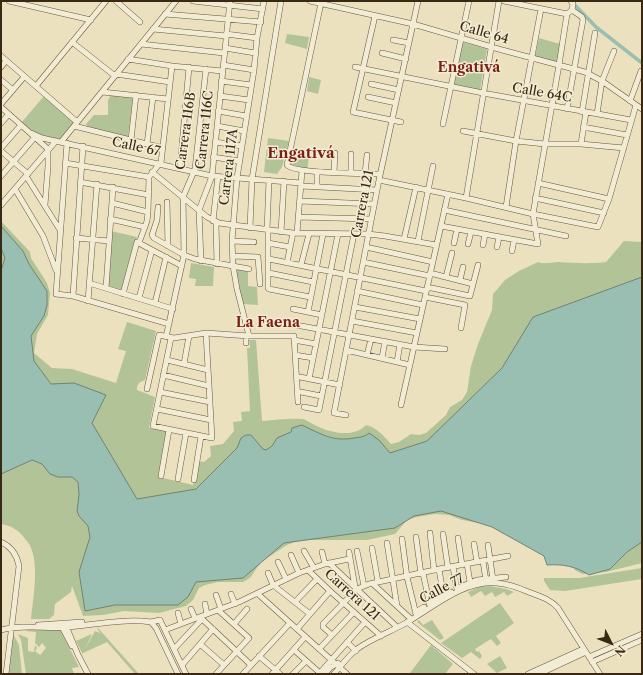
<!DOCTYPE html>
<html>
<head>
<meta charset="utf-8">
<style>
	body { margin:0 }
	#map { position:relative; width:643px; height:675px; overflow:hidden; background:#ece1bf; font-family:"Libre Caslon Text",serif }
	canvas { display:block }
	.frame { position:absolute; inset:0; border:2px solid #392812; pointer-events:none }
	.north { position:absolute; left:591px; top:623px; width:40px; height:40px; -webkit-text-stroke:3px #f3ecd5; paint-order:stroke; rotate:132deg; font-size:11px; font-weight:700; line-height:16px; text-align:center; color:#392812 }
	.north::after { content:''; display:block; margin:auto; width:14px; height:18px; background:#392812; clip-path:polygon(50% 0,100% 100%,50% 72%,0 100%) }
</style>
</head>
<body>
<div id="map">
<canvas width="643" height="675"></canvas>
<div class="frame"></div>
<div class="north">N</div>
</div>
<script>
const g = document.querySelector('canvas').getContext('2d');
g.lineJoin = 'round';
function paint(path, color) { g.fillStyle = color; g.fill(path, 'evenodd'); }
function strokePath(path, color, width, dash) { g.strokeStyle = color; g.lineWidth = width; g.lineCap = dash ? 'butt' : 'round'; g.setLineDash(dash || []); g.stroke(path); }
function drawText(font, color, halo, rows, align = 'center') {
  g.font = font + ' "Libre Caslon Text",serif'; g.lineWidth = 3; g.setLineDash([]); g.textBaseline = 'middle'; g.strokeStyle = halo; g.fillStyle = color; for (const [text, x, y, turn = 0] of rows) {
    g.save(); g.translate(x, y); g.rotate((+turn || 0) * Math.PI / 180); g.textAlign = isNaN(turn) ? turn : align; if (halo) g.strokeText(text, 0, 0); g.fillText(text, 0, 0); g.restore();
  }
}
const green = new Path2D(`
	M287 34 309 37 307 49 285 43Z
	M539 38 560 44 558 62 535 57Z
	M462 42 487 49 480 90 452 84Z
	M309 77 321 80 318 94 307 91Z
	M112 93 133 97 128 137 88 128 86 124 94 115H108V100Z
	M44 96 74 122 59 140 37 134 21 123Z
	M268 138 289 141 282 167 277 174 264 172Z
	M294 148 310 152 307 170 289 166Z
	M1 221 30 252 31 258 47 283 50 293 48 315 37 334 34 353 52 368 72 369 116 383 126 351 118 349 127 322 156 331 145 380C139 382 137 384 137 390L155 397 149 428 167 431 159 477 193 485 199 461 204 462 211 456 210 446 223 444 234 431 233 422 242 421 241 412 250 411 247 348H250L249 340H256L262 421C274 420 291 418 303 419 307 420 312 424 317 426 331 433 354 438 366 425 376 427 384 436 391 444L399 442 411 434 419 435 426 433 446 415 450 407 462 400 467 392 471 366 478 344 492 310 493 294 505 280 519 271 538 262C546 265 551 262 559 262 575 263 591 264 606 262L624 241 642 242V563L606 572 582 574 575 570 567 561 563 538 462 520 449 515 435 514 417 517 407 520 395 534 367 540H299L287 545 261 562 250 578 243 582H218L205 585 199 588 193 600 186 606 159 613 124 611 103 615 83 616 72 586 71 592 55 604 54 615 49 619H31C33 599 39 567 31 548 29 542 24 538 20 533 15 528 8 525 1 524Z
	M111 231 137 237 121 291 107 287Z
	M191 263 214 267 213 286H195L196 279 189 278Z
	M235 270H248V286L257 287 258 305 243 304Z
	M642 568V579L565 591 550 590 544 581V578H579Z
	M490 586 506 589 514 592 507 596 504 592 495 597 492 592 485 596 481 591 471 597 468 592 479 587Z
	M500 603 514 623 496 636 501 643 497 646 491 639 475 649 477 652 479 651 482 656 480 659 471 652 462 658 441 643Z
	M419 620 423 625 432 620 444 638 440 640 417 622Z
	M97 628H98L139 674H135L107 642 81 654 82 653 76 641 92 634 85 649 95 631 100 633Z
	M28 629H60L79 667 72 668 74 674H26L21 640 18 634 28 638V651L34 652 35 645 37 648 35 651 40 655 46 648 42 643 39 647 35 643 36 632 26 631Z
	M13 634 19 645 22 674H8Z
	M431 645 453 664 445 674H412L410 673Z
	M500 656 507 668 497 673 487 664Z`);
const water = new Path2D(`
	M1 226 23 251 29 264 47 291V305L44 316 31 336 34 361 51 384 74 383 106 395 92 423 137 499 196 489 237 448 241 438 246 435H251L263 449 266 450 272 446 277 438 291 432 292 428 302 425C321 434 333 442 354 438 361 437 364 437 369 433L379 440 390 453 427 441 502 368 533 317 642 277V542L627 552 610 569 589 575C575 566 563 564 547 565L544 556 492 527 441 511 414 516 395 528 284 543 243 578 196 582 188 597 178 605H115L85 611 79 572 90 537 88 526 79 516 77 511 79 495 78 482 72 477H58L50 474 42 464 32 460 1 474V271L5 258 1 248Z`);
const canal = new Path2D(`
	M572 2 596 27 642 63`);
const minor = new Path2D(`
	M9 1 91 20
	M116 1 140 22
	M193 1 263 9
	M310 1 413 24 502 50 585 72 602 81 642 109
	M504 1 567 14
	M571 1 573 4 572 10
	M321 3 287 165C294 174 365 173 380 174
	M165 14 261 22
	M375 16 353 112 401 122
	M153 29 226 36
	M226 34 257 38
	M393 40 409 43
	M72 42 115 76
	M141 44 224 53
	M225 48 255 53
	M382 53 406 59
	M1 56 77 122
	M128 59 172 66 222 71
	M223 65 254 70
	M1 67 6 61
	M355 67 483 93 631 120
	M116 74 170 82
	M1 80 13 90
	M221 81 251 85
	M371 84 399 90
	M36 86 106 1
	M102 92 168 99
	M220 96 249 100
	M368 97 396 103
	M630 101 641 71
	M1 104 24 77
	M1 107 48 149
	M567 109 583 20 582 17 572 10
	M218 111 246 116
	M582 112 595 33
	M597 114 602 81 614 51
	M1 123 9 114
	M443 124 469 1
	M74 126 163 148
	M217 126 244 131
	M583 127 627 135
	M463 131 516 141 545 144H581L624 148
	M31 133 42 138 212 176 301 183
	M131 140 136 95
	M61 142 176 1
	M215 142 242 146
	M67 143 56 294 73 296 169 324
	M147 144 153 97
	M581 144 586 112
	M1 148 21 125
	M1 151 28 174
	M213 157 239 161
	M65 163 149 177
	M161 163 172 66
	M180 168 189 67
	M152 172 207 217 219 223 293 233 368 234 385 236 436 245
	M334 172 335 153
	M351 173V154
	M365 173 367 155
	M1 176 35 137
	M26 176 60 230
	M379 180 466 198 533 214 598 227 609 199 636 105
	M80 182 149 195
	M538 183 609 199
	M301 186 377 190
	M317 186V172
	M15 189 43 236 56 270
	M466 198 499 1
	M535 198 604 213
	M300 201 374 204
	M167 202 168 246
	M112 203 148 212
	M1 205 56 141
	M45 205 48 166V149
	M158 207 157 220 152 235 154 238 184 255 195 259 249 269
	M506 207 516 141 541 9
	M444 210 566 236
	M298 217 371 219
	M110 219 145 227
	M213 221 218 176
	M216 223 217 264
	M441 226 538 244 533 214 559 65 567 14 572 10
	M250 228 252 179 281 1
	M267 230 269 180
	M268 231V288L269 289 310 297
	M281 232 284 181
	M297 233 302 171
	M76 238 109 241
	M404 239 416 187
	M232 241 254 242
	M418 241 433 166
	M139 243 147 221 148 212 149 177 160 163
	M268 243 290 247
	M454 243 457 229
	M468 244 471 232
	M483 245 485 234
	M366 247 433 262
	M497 247 499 237
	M512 251 514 240
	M233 256 258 257 260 284
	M269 259 426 291
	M201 261 199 210 212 176 230 1
	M363 262 430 276
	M287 263 293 233
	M301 265 309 234
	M269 273 313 282
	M430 273 473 284
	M446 277 452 253
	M460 280 463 267
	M89 283 173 309
	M427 287 470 296 478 265
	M106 288 113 187
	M357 291 423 305
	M123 294 137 242 182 266
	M73 296 83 146
	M425 297 465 305 461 328
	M139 298 152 250
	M88 301 97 184
	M155 303 166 257
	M355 307 420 319
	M293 309 322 315
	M308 312 323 234
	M352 321 417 333
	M296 325 414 347 445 349
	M246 336V343
	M249 336 237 289 233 266 232 241 237 178 254 70 257 38 264 1
	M166 337 184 255 183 197 195 169 206 69
	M171 338 153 426 212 438 206 333
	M294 340 316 344
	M346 350 410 365
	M295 355 313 358
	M367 355 371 339
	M382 358 385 341
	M167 360 208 370
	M397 362 400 344
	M184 364 189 336
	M163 375 209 386
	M300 377 340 385
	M309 379 338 234
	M147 389 159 335 174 338 206 333 249 336H294L298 402
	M160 392 210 402
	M301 392 321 396
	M401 405 448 194
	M304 407 319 410 354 234
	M157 409 211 420
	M346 415 334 413 379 180 418 1
	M161 476 169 430
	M178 479 186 433
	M194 480 201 436
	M430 533 434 570
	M443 534 448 568
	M416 537 421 574
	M458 538 462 565
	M402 539 407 577 416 614
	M1 542C12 547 17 555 19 566L6 674
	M387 543 397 606
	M474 544 477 562
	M488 545 493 580
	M372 548 378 582
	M304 551 314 568
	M357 551 364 586
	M322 552 325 564
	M349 552 355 587
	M291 555 299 573
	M483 561 486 581
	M278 562 286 579
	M329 563 397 627
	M467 564 470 582
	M453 567 457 589
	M439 569 444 599
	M308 570 330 591 381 636
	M268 573 273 585 310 614
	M423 573 430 606
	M373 584 411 619
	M460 587 477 580 506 577
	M231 594 235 604
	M258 594 347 674
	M216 595 221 609
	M295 602 317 579
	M430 603 451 592
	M205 604 207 614
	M191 609 195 618
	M415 612 424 607
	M178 613 181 624
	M200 617 251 665
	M151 622 156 628 178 674
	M407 622 474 674
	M234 624 247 609
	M38 625 82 622
	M61 625 72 646
	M66 626 78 655 88 674
	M297 629 330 591
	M1 630C23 624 46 629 68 627 94 625 125 618 151 622L160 620 186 674
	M165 630 239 602 299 573 325 564 349 559
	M332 635 323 627V624L357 589 369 584 439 569 508 556
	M347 642 356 651
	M200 644 224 665
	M174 649 202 619
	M319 649 354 612
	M294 650 320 673
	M259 656 280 674
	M589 657 642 634
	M592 662 642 640
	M182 665 213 629
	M216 674 249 638 218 610
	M243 674 290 623
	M272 674 305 637
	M293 674 306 661
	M319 674 365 622
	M325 674 330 668 338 663
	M334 674C342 665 348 656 357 649 372 638 390 632 406 623 432 608 465 579 497 583 507 584 517 587 526 591 538 596 549 598 558 608L600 674
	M528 674 583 649
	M539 674 586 652`);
const streetNames = [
	["Calle 64",484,33,16],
	["Calle 64C",542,93,10],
	["Carrera 116C",205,130,-84],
	["Carrera 116B",186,131,-82],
	["Calle 67",136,147,12],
	["Carrera 117A",229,167,-83],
	["Carrera 121",363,204,-79],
	["Calle 77",442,589,-28],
	["Carrera 121",352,595,42]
];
const neighbourhoodNames = [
	["Engativá",469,68],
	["La Faena",268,323]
];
const quarterNames = [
	["Engativá",301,154]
];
paint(green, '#b2c497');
paint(water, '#99beb2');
strokePath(water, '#738272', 1);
strokePath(canal, '#99beb2', 3.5);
strokePath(minor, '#66563d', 6);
strokePath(minor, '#f3ecd5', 5);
drawText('13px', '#392812', '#f3ecd5', streetNames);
drawText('bold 14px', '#7a1f14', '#f3ecd5', neighbourhoodNames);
drawText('bold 15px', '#7a1f14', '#f3ecd5', quarterNames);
</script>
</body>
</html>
